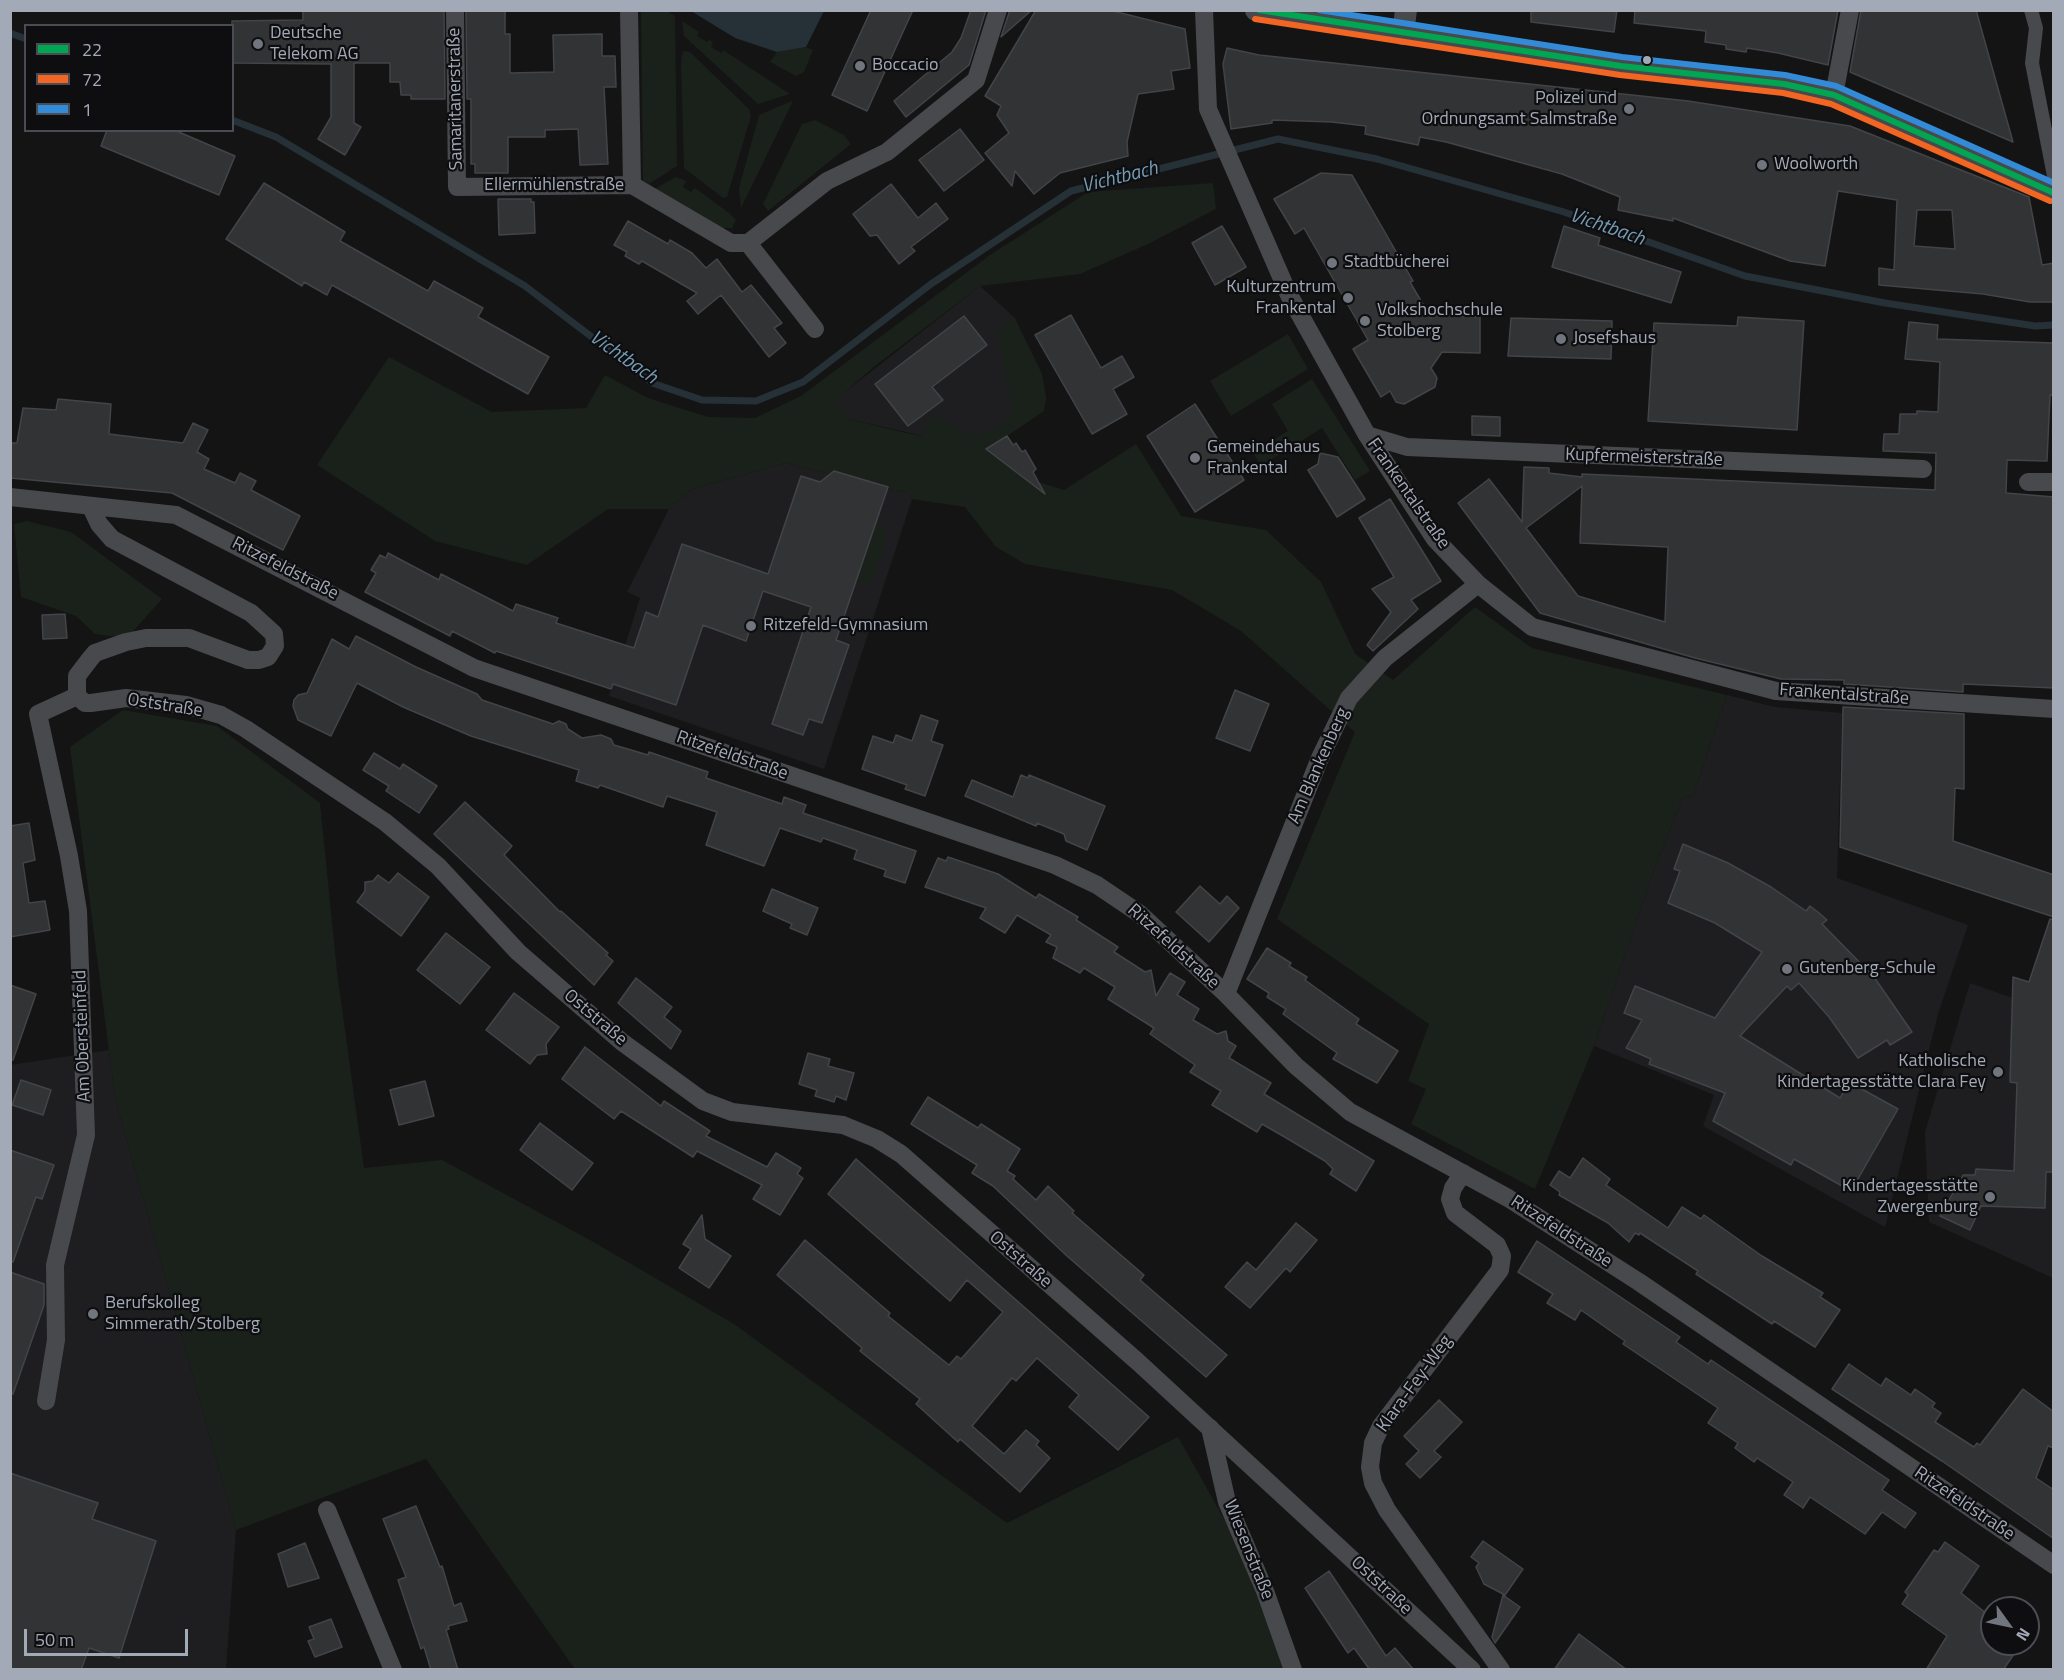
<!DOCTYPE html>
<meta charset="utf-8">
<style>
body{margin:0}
#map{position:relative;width:2064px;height:1680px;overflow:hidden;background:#141414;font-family:"Titillium Web",sans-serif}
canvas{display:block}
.frame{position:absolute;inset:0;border:12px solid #a3aab7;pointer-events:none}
.legend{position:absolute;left:24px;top:24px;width:210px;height:108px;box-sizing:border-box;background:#0e0e10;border:2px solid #4a4c53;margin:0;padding:8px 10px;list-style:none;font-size:18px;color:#a3aab7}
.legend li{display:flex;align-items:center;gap:12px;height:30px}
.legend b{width:30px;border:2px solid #4a4c53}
.north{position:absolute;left:1980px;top:1596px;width:60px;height:60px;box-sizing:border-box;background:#0e0e10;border:2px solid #4a4c53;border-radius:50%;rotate:123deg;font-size:16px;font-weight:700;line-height:24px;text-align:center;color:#a3aab7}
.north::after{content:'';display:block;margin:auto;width:21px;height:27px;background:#71767e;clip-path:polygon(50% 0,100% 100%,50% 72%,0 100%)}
.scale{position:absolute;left:24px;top:1629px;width:164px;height:27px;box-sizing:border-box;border:3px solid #a3aab7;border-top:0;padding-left:8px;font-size:18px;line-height:21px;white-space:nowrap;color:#a3aab7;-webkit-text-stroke:4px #0e0e10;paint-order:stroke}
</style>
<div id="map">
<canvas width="2064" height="1680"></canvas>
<div class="frame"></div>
<ul class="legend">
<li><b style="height:8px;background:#00a651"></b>22</li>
<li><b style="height:8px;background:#f26522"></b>72</li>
<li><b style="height:8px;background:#338bd7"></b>1</li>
</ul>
<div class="north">N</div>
<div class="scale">50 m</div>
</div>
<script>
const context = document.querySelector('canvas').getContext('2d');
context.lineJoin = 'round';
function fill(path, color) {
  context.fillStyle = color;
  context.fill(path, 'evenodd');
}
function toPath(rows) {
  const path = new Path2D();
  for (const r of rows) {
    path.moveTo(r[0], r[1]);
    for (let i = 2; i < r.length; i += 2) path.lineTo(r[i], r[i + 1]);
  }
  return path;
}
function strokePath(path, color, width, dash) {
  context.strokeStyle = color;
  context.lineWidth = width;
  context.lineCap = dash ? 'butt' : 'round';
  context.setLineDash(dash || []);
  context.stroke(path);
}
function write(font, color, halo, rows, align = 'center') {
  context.font = font + ' "Titillium Web",sans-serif';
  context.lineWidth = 4.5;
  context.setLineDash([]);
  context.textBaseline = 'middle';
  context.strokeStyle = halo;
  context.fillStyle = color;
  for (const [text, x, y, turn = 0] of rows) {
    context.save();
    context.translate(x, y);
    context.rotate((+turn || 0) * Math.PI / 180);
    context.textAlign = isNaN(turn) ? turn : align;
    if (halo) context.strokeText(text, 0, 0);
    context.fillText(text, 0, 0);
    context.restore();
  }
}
const built = toPath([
 [980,286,1015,318,1042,374,1046,398,1044,411,1007,436,932,438,849,419,835,400],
 [785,463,908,493,912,499,824,769,609,696,640,598,627,592,669,509,692,489],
 [1727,695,1775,707,1842,713,1837,878,1968,925,1938,1014,1885,1227,1703,1126,1714,1095,1594,1046,1653,872,1683,797,1693,796],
 [1970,983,2053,1012,2053,1278,1929,1222,1925,1132],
 [109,1050,115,1098,236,1530,226,1669,11,1669,10,1065]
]);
const green = toPath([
 [641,11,667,11,675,16,677,166,649,184,643,181],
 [682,21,699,32,697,36,707,42,709,40,713,42,711,47,721,53,723,50,790,94,758,104,684,36],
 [806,47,813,50,804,72,796,76,770,62,777,52],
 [683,51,690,52,749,109,751,116,727,197,723,198,684,168,681,60],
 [792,101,792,103,741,208,739,188,759,115],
 [815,120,844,135,851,144,768,211,763,204,802,124],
 [676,177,686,181,683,187,691,192,695,188,729,213,736,220,732,228,720,228,654,189],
 [1213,183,1216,209,1148,244,1080,274,980,286,875,366,836,400,849,419,902,432,922,436,931,415,975,436,987,432,1005,423,1010,414,1011,399,997,334,1002,325,1013,316,1042,374,1046,398,1044,411,987,449,1023,477,1064,490,1136,444,1181,516,1266,530,1321,582,1355,654,1393,680,1475,607,1532,648,1727,695,1693,796,1683,797,1653,872,1594,1046,1535,1189,1411,1124,1426,1089,1408,1081,1429,1024,1277,919,1355,732,1241,631,1172,590,1025,564,996,547,965,507,912,499,908,493,785,463,692,489,669,509,608,509,527,565,435,541,317,465,389,357,492,412,586,408,605,375,648,398,708,417,755,418,801,396,990,255,1088,192],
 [1288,334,1308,369,1231,416,1210,381],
 [1312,379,1370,471,1355,480,1322,428,1261,466,1253,453,1288,431,1272,404],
 [877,516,887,537,873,579,867,582,856,579],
 [27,521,71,532,162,599,127,638,95,634,76,616,21,597,14,524],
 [123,710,217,726,320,803,337,972,364,1168,442,1160,590,1240,734,1324,1007,1523,1178,1437,1246,1558,1285,1669,575,1669,426,1459,236,1530,115,1098,70,747]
]);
const water = toPath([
 [691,11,824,11,806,47,777,52,735,38]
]);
const stream = toPath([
 [10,33,26,39],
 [232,120,276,137,525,286,652,383,702,400,756,401,803,382,931,284,1071,191,1278,139,1377,159,1564,212,1745,276,1885,303,2035,326,2054,325]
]);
const building = toPath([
 [303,10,444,10,445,99,411,99,411,95,401,95,400,82,390,82,390,63,354,63,354,123,361,127,345,155,318,139,331,117,331,64,232,63,232,21,303,20,303,10],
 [466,10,505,10,505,34,510,34,510,73,554,72,553,35,602,34,602,56,615,56,616,87,604,87,608,164,580,165,578,129,545,130,545,137,508,137,508,173,475,173,475,164,471,164,471,99,467,99,466,10],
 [871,10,913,10,867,111,832,95,871,10],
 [971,10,986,10,969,65,906,117,894,101,952,52,961,38,971,10],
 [1009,10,1032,10,1001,37,1009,13,1009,10],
 [1036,10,1109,10,1185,29,1190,68,1171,71,1174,89,1138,94,1127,142,1128,156,1060,173,1034,194,1015,171,1012,186,985,153,1009,133,997,115,1001,106,985,96,1036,10],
 [1531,10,1617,10,1614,32,1531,22,1531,10],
 [1635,10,1838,10,1828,65,1778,53,1747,48,1746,52,1726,49,1726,45,1705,42,1706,31,1634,23,1635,10],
 [1861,10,1976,10,2013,142,1850,72,1861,10],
 [1227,48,1259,55,1688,101,1850,126,2029,197,2042,265,2054,263,2054,302,2030,302,1983,294,1879,285,1879,268,1894,270,1897,200,1838,191,1825,266,1790,261,1673,218,1673,221,1618,210,1620,197,1562,174,1446,142,1420,137,1418,145,1365,134,1366,126,1332,122,1272,120,1272,123,1231,129,1223,64,1227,48],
 [1917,210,1952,210,1955,249,1914,246,1917,210],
 [960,129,984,160,944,191,919,160,960,129],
 [107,130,174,130,235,156,219,195,101,146,107,130],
 [1321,173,1352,175,1413,281,1410,282,1431,318,1434,315,1480,317,1480,353,1442,352,1431,368,1437,378,1435,387,1404,404,1396,402,1390,391,1381,397,1353,349,1368,340,1304,228,1295,234,1274,199,1321,173],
 [264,183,345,232,340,241,428,291,434,281,483,308,478,317,549,357,528,394,332,285,327,295,304,282,302,286,226,239,264,183],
 [891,184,918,218,936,203,948,219,911,247,915,251,899,264,877,235,870,236,853,214,891,184],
 [498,199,531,199,531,202,534,202,535,233,499,235,498,199],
 [628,221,668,244,670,240,692,253,706,268,717,259,742,292,751,285,782,323,774,328,786,343,769,357,721,295,698,314,687,301,697,293,642,261,639,264,625,256,627,252,614,245,628,221],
 [1222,226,1246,267,1215,285,1192,243,1222,226],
 [1564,226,1600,238,1598,245,1681,272,1671,303,1552,267,1564,226],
 [1071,315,1101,368,1122,356,1134,377,1113,389,1127,414,1092,434,1035,335,1071,315],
 [964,316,987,345,932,387,943,400,908,426,875,384,964,316],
 [1738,317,1804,321,1797,430,1648,421,1654,323,1737,326,1738,317],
 [1511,318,1612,321,1611,359,1508,356,1511,318],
 [1909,322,1938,325,1937,339,2054,343,2054,395,2050,395,2047,461,2007,460,2006,493,2054,497,2054,688,1963,684,1963,692,1844,684,1844,680,1781,679,1695,658,1540,613,1458,503,1489,479,1522,522,1524,467,1549,468,1549,473,1582,477,1582,474,1935,490,1936,453,1883,451,1884,434,1899,434,1900,414,1917,414,1917,411,1938,412,1940,362,1905,359,1909,322],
 [1582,486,1580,543,1668,547,1665,622,1578,596,1526,528,1582,486],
 [58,399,111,404,109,434,183,443,193,423,208,430,197,452,209,459,204,469,235,483,240,473,256,481,251,490,300,516,283,550,172,493,10,478,10,443,17,443,23,408,56,410,58,399],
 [1195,404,1244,480,1195,512,1147,436,1195,404],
 [1472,416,1500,417,1500,436,1472,435,1472,416],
 [1007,436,1013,445,1016,443,1022,452,1025,450,1036,469,1033,472,1045,494,986,449,1007,436],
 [1320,453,1338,457,1365,499,1337,517,1308,470,1318,464,1320,453],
 [834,471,888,487,836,640,849,645,822,723,809,719,803,735,772,724,811,607,763,591,746,641,703,625,676,705,613,684,611,689,496,651,495,653,452,631,450,636,365,592,376,573,371,570,380,555,386,558,388,553,439,580,441,574,513,611,516,604,558,618,556,623,634,648,646,612,658,617,682,544,768,574,801,476,820,482,834,471],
 [1390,499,1441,581,1411,600,1418,609,1373,651,1367,645,1391,612,1372,589,1394,577,1359,518,1390,499],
 [65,614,67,638,43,639,42,615,65,614],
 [356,636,416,667,477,694,482,700,553,724,559,721,566,724,568,729,582,738,601,735,611,739,614,745,648,755,649,752,708,772,706,778,782,804,784,797,806,805,803,813,916,851,905,883,884,876,886,870,854,859,857,850,823,838,821,842,780,828,764,866,747,860,706,845,717,812,667,796,663,807,600,785,598,788,576,781,579,770,471,736,403,707,357,683,331,736,298,720,293,706,294,700,298,695,307,693,332,639,349,649,356,636],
 [1235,690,1269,704,1250,751,1216,738,1235,690],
 [1843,707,1964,714,1964,789,1955,788,1953,841,2054,875,2054,917,1840,847,1843,707],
 [921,715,938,721,931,741,943,745,925,796,905,789,907,785,862,769,873,736,893,743,896,735,912,741,921,715],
 [374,753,400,769,403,764,437,786,419,813,386,791,389,786,363,770,374,753],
 [1021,775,1028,778,1029,775,1105,806,1087,850,1066,841,1064,834,1037,823,1036,826,965,796,972,780,1013,797,1021,775],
 [465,802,512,846,504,855,560,912,561,911,608,953,606,955,613,961,594,985,434,834,465,802],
 [29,823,35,860,23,863,29,903,45,901,50,930,10,937,10,826,29,823],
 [1683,844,1728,863,1771,887,1806,911,1810,906,1819,913,1827,920,1822,924,1874,977,1912,1032,1890,1045,1887,1040,1858,1058,1829,1017,1799,983,1791,990,1787,986,1740,1036,1840,1098,1849,1082,1898,1109,1851,1191,1794,1159,1791,1165,1713,1121,1725,1093,1649,1064,1651,1059,1626,1048,1642,1020,1624,1013,1635,986,1715,1018,1762,952,1715,923,1668,903,1680,871,1674,869,1683,844],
 [948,857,998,874,1036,898,1039,894,1078,917,1076,920,1118,947,1114,952,1145,972,1151,970,1156,996,1170,973,1185,982,1177,995,1199,1009,1193,1020,1217,1034,1226,1031,1228,1041,1236,1046,1229,1058,1271,1083,1264,1094,1374,1161,1356,1191,1330,1174,1333,1169,1325,1161,1283,1136,1262,1124,1257,1132,1212,1105,1221,1091,1190,1072,1195,1065,1150,1034,1154,1028,1108,999,1115,987,1084,968,1080,973,1053,958,1057,947,1046,942,1051,935,1017,915,1005,933,980,918,986,908,925,887,938,858,946,861,948,857],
 [398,873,429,897,401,936,357,902,365,891,365,882,373,881,378,875,389,883,398,873],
 [1200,886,1220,904,1227,896,1239,908,1209,942,1176,912,1200,886],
 [772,889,818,908,807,935,790,928,792,924,763,911,772,889],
 [2050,919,2054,920,2054,1172,2046,1172,2045,1208,1981,1206,1970,1230,1940,1216,1963,1175,1975,1175,1976,1169,2014,1171,2017,1083,2010,1082,2013,977,2029,982,2050,919],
 [446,933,490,967,460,1004,417,970,446,933],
 [1267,948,1291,963,1289,966,1307,977,1305,980,1359,1019,1356,1024,1398,1051,1377,1083,1333,1059,1337,1053,1283,1014,1286,1009,1267,997,1269,993,1247,979,1267,948],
 [636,978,672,1007,664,1017,681,1031,671,1049,618,1003,636,978],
 [10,985,36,994,13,1060,10,1060,10,985],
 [514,993,559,1027,546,1044,547,1054,537,1055,530,1064,486,1030,514,993],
 [585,1047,661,1106,664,1101,710,1131,706,1136,767,1167,776,1153,801,1168,797,1174,803,1178,780,1215,753,1199,762,1185,697,1151,693,1157,621,1111,614,1119,562,1079,585,1047],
 [808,1053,830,1059,828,1066,854,1073,846,1100,836,1096,834,1102,815,1096,817,1090,799,1084,808,1053],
 [21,1080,51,1090,43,1115,12,1105,21,1080],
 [425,1081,434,1116,399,1125,390,1090,425,1081],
 [928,1097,978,1128,981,1124,1020,1149,1007,1171,1015,1176,1013,1179,1036,1200,1048,1186,1074,1211,1072,1213,1144,1275,1140,1280,1227,1355,1206,1377,1067,1256,993,1186,972,1173,977,1165,911,1124,928,1097],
 [540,1123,593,1163,572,1190,520,1150,540,1123],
 [10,1150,54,1165,42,1199,36,1197,13,1262,10,1262,10,1150],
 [1583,1158,1610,1179,1606,1185,1668,1228,1682,1207,1701,1219,1704,1215,1762,1256,1823,1293,1820,1297,1840,1310,1815,1347,1774,1321,1772,1324,1696,1274,1698,1271,1640,1233,1639,1235,1635,1233,1629,1242,1608,1223,1559,1195,1560,1192,1550,1185,1559,1171,1570,1178,1583,1158],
 [856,1159,1149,1417,1118,1450,1069,1407,1079,1395,1037,1358,1016,1381,1012,1378,972,1426,1004,1454,1026,1430,1039,1441,1036,1445,1050,1458,1020,1492,960,1439,958,1442,916,1404,920,1399,860,1351,862,1348,777,1275,805,1240,890,1313,888,1316,949,1365,957,1356,961,1359,1003,1312,967,1280,950,1301,828,1194,856,1159],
 [702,1215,705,1239,731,1256,709,1288,679,1268,691,1249,683,1244,702,1215],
 [1296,1223,1317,1240,1290,1272,1286,1268,1250,1308,1225,1287,1247,1262,1256,1270,1296,1223],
 [1537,1241,1680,1337,1676,1342,1708,1364,1711,1360,1889,1480,1882,1490,1916,1513,1905,1528,1882,1512,1865,1534,1810,1497,1803,1508,1784,1495,1793,1482,1757,1458,1754,1462,1735,1448,1738,1443,1708,1423,1718,1408,1623,1344,1625,1341,1581,1310,1575,1320,1547,1303,1553,1294,1518,1272,1537,1241],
 [10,1272,44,1284,44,1305,13,1394,10,1394,10,1272],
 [1849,1364,1881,1386,1886,1378,1911,1395,1915,1389,1935,1403,1932,1407,1941,1413,1935,1422,1974,1447,1977,1443,1980,1445,2023,1389,2054,1412,2054,1448,2048,1446,2036,1478,2054,1490,2054,1539,1942,1461,1832,1389,1849,1364],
 [1439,1400,1462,1422,1434,1451,1441,1457,1420,1478,1406,1464,1419,1451,1404,1436,1439,1400],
 [10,1473,98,1503,92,1519,156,1541,119,1658,89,1648,81,1670,10,1670,10,1473],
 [416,1506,440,1567,442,1566,454,1606,461,1603,467,1621,448,1626,449,1629,446,1630,458,1670,431,1670,424,1647,421,1649,398,1580,406,1577,383,1519,416,1506],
 [1483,1541,1523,1569,1505,1595,1484,1584,1476,1567,1479,1563,1471,1557,1483,1541],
 [1945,1542,1979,1566,1961,1593,1992,1618,1992,1644,2021,1644,2003,1670,1926,1670,1947,1636,1902,1604,1908,1595,1905,1592,1934,1550,1938,1552,1945,1542],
 [305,1543,319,1578,288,1587,278,1554,305,1543],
 [1329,1571,1386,1656,1395,1648,1414,1670,1370,1670,1354,1648,1348,1653,1305,1588,1329,1571],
 [1503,1595,1520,1607,1495,1643,1492,1637,1503,1595],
 [331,1619,342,1647,315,1657,308,1641,314,1639,309,1627,331,1619],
 [1579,1634,1627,1670,1554,1670,1579,1634]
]);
const pedestrian = toPath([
 [2031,10,2036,28,2032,63,2054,176]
]);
const minor = toPath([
 [455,10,457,187,632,185,731,243,748,243,827,181,887,152,976,80,998,10],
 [629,10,632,185],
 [1204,10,1208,109,1289,295,1367,435,1435,539,1478,584,1532,627,1776,691,2054,709],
 [1834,95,1850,10],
 [748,243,815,329],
 [1367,435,1407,447,1923,469],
 [2028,482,2054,482],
 [10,497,176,515,474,668,1055,865,1097,885,1140,914,1226,994,1296,1066,1350,1112,1508,1198,1639,1282,2054,1565],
 [91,507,99,524,112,539,251,613,274,634,275,646,268,657,259,660,248,660,189,638,146,638,126,642,95,653,90,659,77,676,77,696,85,703,91,703,126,698,186,705,221,715,246,729,385,822,438,866,518,952,622,1042,703,1101,732,1112,843,1125,877,1139,901,1154,1138,1362,1472,1670],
 [1226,994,1320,758,1349,698,1385,658,1478,584],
 [1463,1173,1453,1188,1450,1199,1455,1213,1497,1245,1502,1256,1500,1270,1381,1426,1373,1443,1370,1467,1373,1483,1387,1510,1501,1670],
 [46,1401,56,1340,55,1265,86,1135,78,911,69,856,38,714,77,696],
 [1210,1428,1227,1502,1265,1591,1293,1670],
 [327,1510,393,1670]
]);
const tertiary = toPath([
 [1256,10,1621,66,1784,84,1834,95,2054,193],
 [1403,34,1406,10]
]);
const bus1 = toPath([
 [1259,10,1621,66,1784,84,1834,95,2054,193]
]);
const bus2 = toPath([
 [1255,19,1620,75,1783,93,1831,104,2050,201]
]);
const bus3 = toPath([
 [1319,10,1622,57,1785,75,1836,86,2054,183]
]);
const markers = [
 [258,44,6,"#71767e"],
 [1647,60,5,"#a3aab7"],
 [860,66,6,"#71767e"],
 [1629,109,6,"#71767e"],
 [1762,165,6,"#71767e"],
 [1332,263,6,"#71767e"],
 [1348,298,6,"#71767e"],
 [1365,321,6,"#71767e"],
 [1561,339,6,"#71767e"],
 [1195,458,6,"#71767e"],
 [751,626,6,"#71767e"],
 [1787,969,6,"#71767e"],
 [1998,1072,6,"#71767e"],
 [1990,1197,6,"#71767e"],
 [93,1314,6,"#71767e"]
];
const poiNames = [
 ["Deutsche",270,34],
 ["Telekom AG",270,55],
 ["Boccacio",872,66],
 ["Polizei und",1617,99,"right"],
 ["Ordnungsamt Salmstraße",1617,120,"right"],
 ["Woolworth",1774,165],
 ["Stadtbücherei",1344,263],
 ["Kulturzentrum",1336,288,"right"],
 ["Frankental",1336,309,"right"],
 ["Volkshochschule",1377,311],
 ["Stolberg",1377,332],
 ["Josefshaus",1573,339],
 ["Gemeindehaus",1207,448],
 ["Frankental",1207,469],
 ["Ritzefeld-Gymnasium",763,626],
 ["Gutenberg-Schule",1799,969],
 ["Katholische",1986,1062,"right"],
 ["Kindertagesstätte Clara Fey",1986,1083,"right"],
 ["Kindertagesstätte",1978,1187,"right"],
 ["Zwergenburg",1978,1208,"right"],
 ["Berufskolleg",105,1304],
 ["Simmerath/Stolberg",105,1325]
];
const streetNames = [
 ["Samaritanerstraße",456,99,-91],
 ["Ellermühlenstraße",554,186],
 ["Kupfermeisterstraße",1644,458,2],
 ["Frankentalstraße",1408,494,55],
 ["Ritzefeldstraße",285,569,27],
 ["Frankentalstraße",1844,695,4],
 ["Oststraße",165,706,9],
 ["Ritzefeldstraße",732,756,19],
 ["Am Blankenberg",1319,766,-66],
 ["Ritzefeldstraße",1173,947,42],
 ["Oststraße",595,1018,40],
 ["Am Obersteinfeld",83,1036,-92],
 ["Ritzefeldstraße",1561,1232,33],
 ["Oststraße",1020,1260,41],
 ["Klara-Fey-Weg",1415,1384,-54],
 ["Ritzefeldstraße",1964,1504,34],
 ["Wiesenstraße",1248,1550,68],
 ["Oststraße",1381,1586,43]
];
const waterNames = [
 ["Vichtbach",1120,178,-14],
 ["Vichtbach",1607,228,19],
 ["Vichtbach",623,358,35]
];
fill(built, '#1e1e20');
fill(green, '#19211a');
fill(water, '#263037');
strokePath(stream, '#263037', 7);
fill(building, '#323335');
strokePath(building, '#424448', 1.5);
strokePath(pedestrian, '#47494d', 14);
strokePath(minor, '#47494d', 18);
strokePath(tertiary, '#47494d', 22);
strokePath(bus1, '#00a651', 6);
strokePath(bus2, '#f26522', 6);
strokePath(bus3, '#338bd7', 6);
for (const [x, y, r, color] of markers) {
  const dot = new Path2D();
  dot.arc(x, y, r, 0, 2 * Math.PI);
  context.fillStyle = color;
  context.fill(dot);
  strokePath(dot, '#0e0e10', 2);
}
write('18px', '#a3aab7', '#0e0e10', poiNames, 'left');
write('18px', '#a3aab7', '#0e0e10', streetNames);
write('italic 20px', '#759cb6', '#0e0e10', waterNames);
</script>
